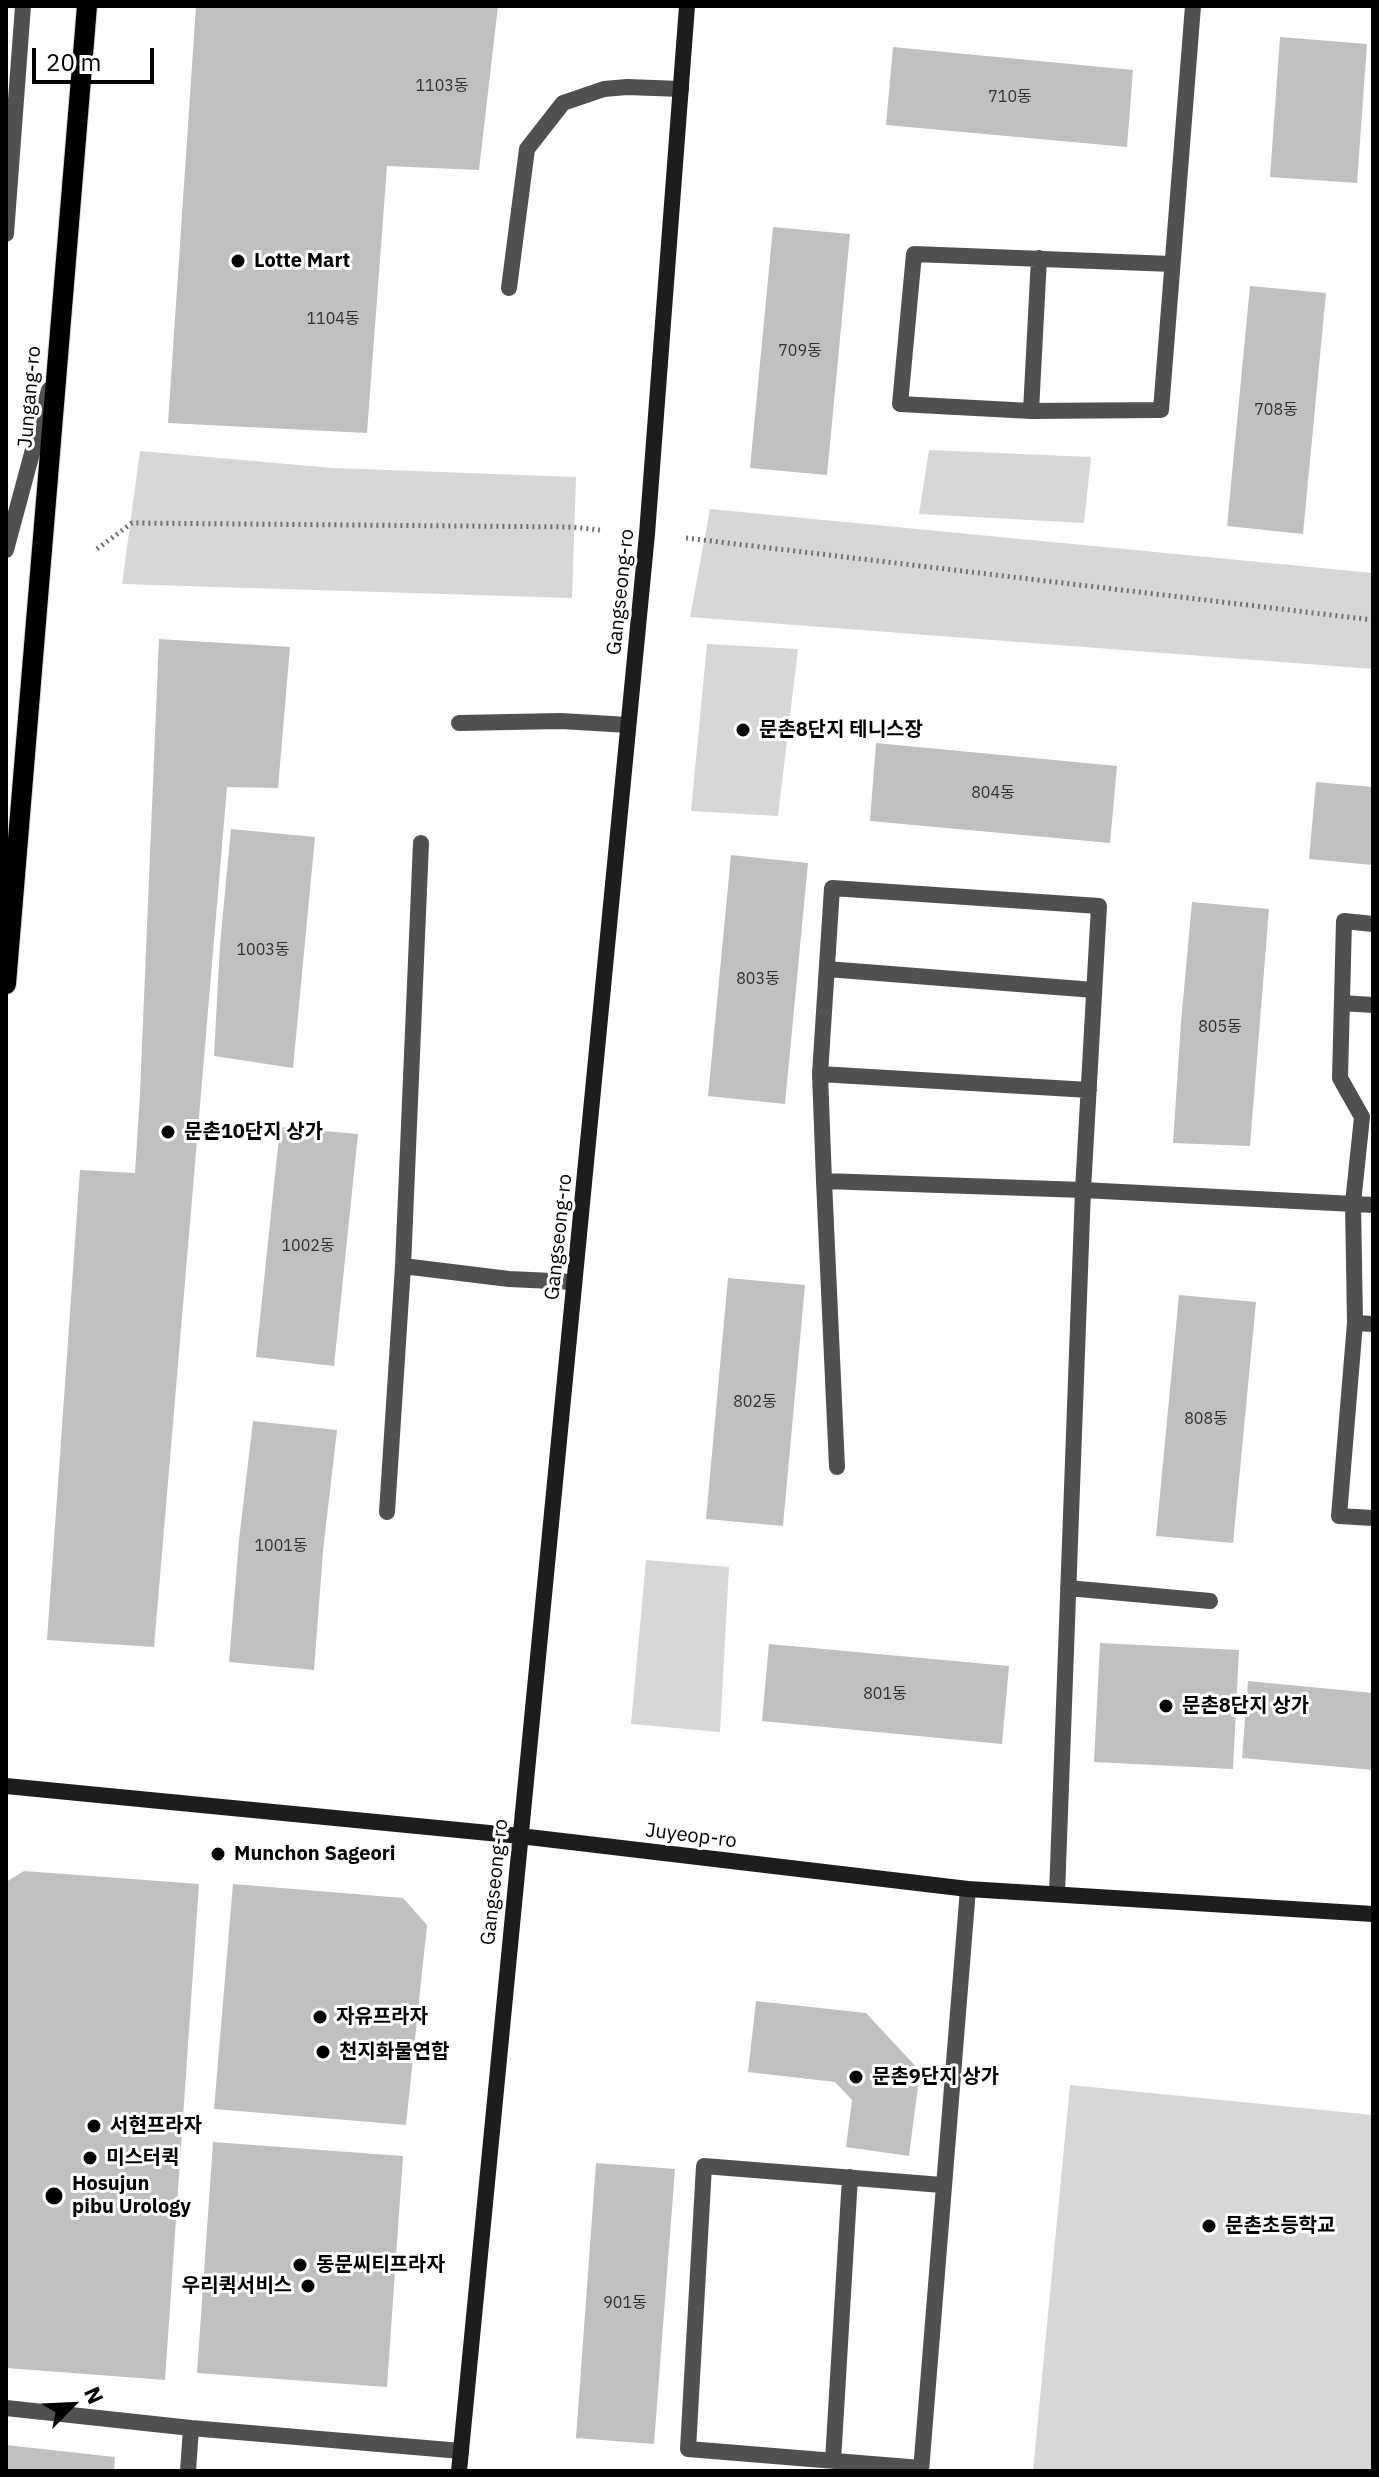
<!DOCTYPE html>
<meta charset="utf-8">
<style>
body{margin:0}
#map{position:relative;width:1379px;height:2477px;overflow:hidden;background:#fff;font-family:"IBM Plex Sans",sans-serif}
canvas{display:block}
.frame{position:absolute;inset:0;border:8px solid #000;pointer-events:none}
.north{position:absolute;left:32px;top:2365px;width:80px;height:80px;-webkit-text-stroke:6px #fff;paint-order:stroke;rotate:66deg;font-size:22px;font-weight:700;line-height:32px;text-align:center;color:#000}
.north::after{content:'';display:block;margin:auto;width:28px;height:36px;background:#000;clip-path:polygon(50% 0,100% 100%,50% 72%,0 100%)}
.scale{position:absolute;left:32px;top:48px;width:122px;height:36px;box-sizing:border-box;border:4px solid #000;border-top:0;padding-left:10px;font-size:24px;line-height:28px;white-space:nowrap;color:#000;-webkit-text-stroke:6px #fff;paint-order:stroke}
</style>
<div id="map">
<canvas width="1379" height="2477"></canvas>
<div class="frame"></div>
<div class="north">N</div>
<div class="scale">20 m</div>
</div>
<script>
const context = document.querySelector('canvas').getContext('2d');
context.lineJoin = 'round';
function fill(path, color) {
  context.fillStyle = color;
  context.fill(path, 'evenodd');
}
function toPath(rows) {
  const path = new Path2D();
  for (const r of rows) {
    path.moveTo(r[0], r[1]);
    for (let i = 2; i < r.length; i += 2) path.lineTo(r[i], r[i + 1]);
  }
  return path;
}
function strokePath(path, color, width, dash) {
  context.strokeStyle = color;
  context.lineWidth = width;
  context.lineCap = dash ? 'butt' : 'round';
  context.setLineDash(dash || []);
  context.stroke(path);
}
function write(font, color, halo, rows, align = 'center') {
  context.font = font + ' "IBM Plex Sans","Noto Sans KR",sans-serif';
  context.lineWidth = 6;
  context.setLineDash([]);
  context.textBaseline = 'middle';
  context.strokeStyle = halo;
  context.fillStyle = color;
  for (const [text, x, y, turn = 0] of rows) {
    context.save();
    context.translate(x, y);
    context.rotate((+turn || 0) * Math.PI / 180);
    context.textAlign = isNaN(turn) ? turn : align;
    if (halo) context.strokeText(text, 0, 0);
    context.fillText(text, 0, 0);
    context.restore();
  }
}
const green = toPath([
 [929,450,1091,457,1084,523,919,514],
 [140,451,333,468,576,477,572,598,122,584],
 [710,509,1373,573,1373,669,690,617],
 [707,644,798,649,778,816,691,811],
 [646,1560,729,1567,720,1732,631,1724],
 [1070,2085,1373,2115,1373,2471,1033,2471]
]);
const building = toPath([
 [196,6,498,6,479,170,387,166,367,433,168,423],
 [1280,37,1367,44,1357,183,1270,177],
 [893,47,1133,70,1127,147,886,125],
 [773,227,850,234,827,475,750,468],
 [1250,286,1326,293,1303,534,1227,526],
 [159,639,290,647,278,788,227,787,154,1647,47,1640,80,1170,135,1173,140,1094],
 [876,743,1117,766,1110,843,870,821],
 [1316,782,1373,787,1373,865,1309,859],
 [231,829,315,837,293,1068,214,1056,220,945],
 [731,855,808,863,785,1104,708,1096],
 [1192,902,1269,909,1250,1146,1173,1143,1181,1022],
 [280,1127,358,1134,334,1366,256,1357],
 [728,1278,805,1285,783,1526,706,1519],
 [1179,1295,1256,1302,1233,1543,1156,1536],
 [253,1421,337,1430,323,1551,314,1670,229,1662,239,1540],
 [1100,1643,1239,1650,1233,1769,1094,1762],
 [769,1644,1009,1666,1002,1744,762,1721],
 [1248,1681,1373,1693,1373,1770,1242,1758],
 [24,1871,199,1884,165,2380,6,2368,6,1882],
 [233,1884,403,1898,427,1925,406,2125,214,2109],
 [756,2001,866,2013,920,2071,909,2156,846,2147,852,2100,835,2082,748,2072],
 [213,2142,403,2156,387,2387,197,2373],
 [596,2163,675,2169,654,2444,576,2438],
 [6,2445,115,2457,114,2471,6,2471]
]);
const path = toPath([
 [686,538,1373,620],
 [97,549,132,523,573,527,600,530]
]);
const lane = toPath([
 [6,234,23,6],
 [1172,264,914,254,900,404,1031,411,1161,410,1193,6],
 [509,288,527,149,563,103,604,89,627,87,681,89],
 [1031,411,1039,258],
 [6,550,49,390],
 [459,723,561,721,628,725],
 [1373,924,1344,921,1340,1078,1362,1117,1353,1203,1355,1323,1339,1516,1373,1518],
 [827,969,1094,990],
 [1342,1003,1373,1005],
 [820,1074,1089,1090],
 [824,1181,1083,1190,1099,906,832,888,820,1074,824,1181,837,1467],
 [403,1266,509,1279,574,1282],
 [1355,1323,1373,1324],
 [387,1512,403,1266,421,843],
 [1068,1588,1210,1601],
 [1057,1894,1083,1190,1373,1205],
 [833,2461,850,2177],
 [921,2468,688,2449,704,2166,942,2185],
 [921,2471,968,1889]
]);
const street = toPath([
 [6,2408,191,2428,461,2451],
 [188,2471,191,2428]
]);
const secondary = toPath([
 [6,1786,520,1836,968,1889,1373,1914],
 [459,2471,647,534,687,6]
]);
const primary = toPath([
 [6,984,87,6]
]);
const markers = [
 [238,261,8,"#000"],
 [743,730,8,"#000"],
 [168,1132,8,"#000"],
 [1166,1706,8,"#000"],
 [218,1854,8,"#000"],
 [320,2017,8,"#000"],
 [323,2052,8,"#000"],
 [856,2077,8,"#000"],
 [94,2126,8,"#000"],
 [90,2158,8,"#000"],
 [54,2196,10,"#000"],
 [1209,2226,8,"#000"],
 [300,2265,8,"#000"],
 [308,2286,8,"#000"]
];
const numberNames = [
 ["1103동",442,86],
 ["710동",1010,97],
 ["1104동",333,319],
 ["709동",800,351],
 ["708동",1276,410],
 ["804동",993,793],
 ["1003동",263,950],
 ["803동",758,979],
 ["805동",1220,1027],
 ["1002동",308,1246],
 ["802동",755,1402],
 ["808동",1206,1419],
 ["1001동",281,1546],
 ["801동",885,1694],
 ["901동",625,2303]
];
const poiNames = [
 ["Lotte Mart",254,261],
 ["문촌8단지 테니스장",759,730],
 ["문촌10단지 상가",184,1132],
 ["문촌8단지 상가",1182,1706],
 ["Munchon Sageori",234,1854],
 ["자유프라자",336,2017],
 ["천지화물연합",339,2052],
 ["문촌9단지 상가",872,2077],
 ["서현프라자",110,2126],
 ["미스터퀵",106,2158],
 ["Hosujun",72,2184],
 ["pibu Urology",72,2207],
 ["문촌초등학교",1225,2226],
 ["동문씨티프라자",316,2265],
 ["우리퀵서비스",292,2286,"right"]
];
const streetNames = [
 ["Jungang-ro",30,397,-85],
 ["Gangseong-ro",621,592,-84],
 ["Gangseong-ro",559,1237,-84],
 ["Juyeop-ro",691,1836,7],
 ["Gangseong-ro",495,1882,-84]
];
fill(green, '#d7d7d7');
fill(building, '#c0c0c0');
strokePath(primary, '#dbdbdb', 22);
strokePath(path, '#727272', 5, [2, 4]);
strokePath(lane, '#505050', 16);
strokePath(street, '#505050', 16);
strokePath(secondary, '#1d1d1d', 16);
strokePath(primary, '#000', 20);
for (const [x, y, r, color] of markers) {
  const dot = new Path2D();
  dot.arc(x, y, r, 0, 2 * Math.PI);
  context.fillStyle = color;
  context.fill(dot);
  strokePath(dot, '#fff', 3);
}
write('16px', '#303030', null, numberNames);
write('bold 20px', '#000', '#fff', poiNames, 'left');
write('20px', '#000', '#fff', streetNames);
</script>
